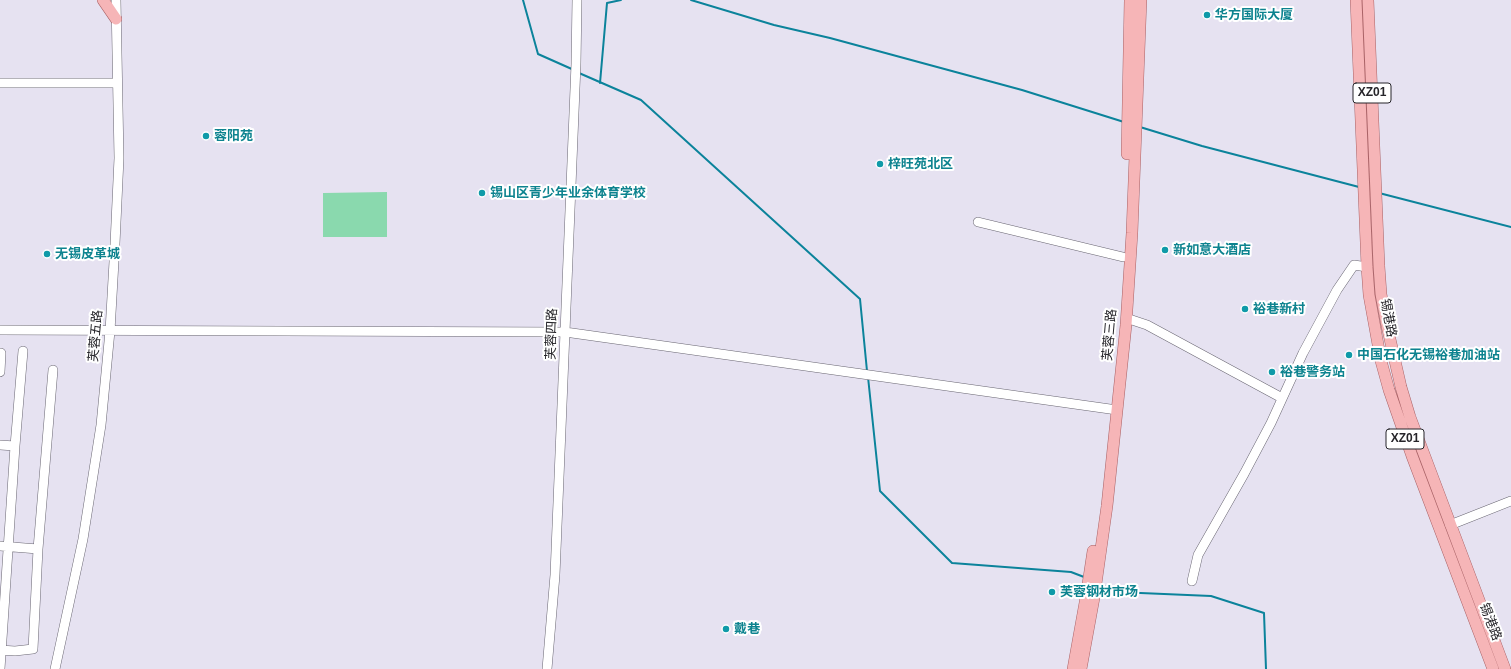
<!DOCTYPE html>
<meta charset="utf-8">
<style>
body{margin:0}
canvas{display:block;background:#e6e2f1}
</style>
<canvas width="1511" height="669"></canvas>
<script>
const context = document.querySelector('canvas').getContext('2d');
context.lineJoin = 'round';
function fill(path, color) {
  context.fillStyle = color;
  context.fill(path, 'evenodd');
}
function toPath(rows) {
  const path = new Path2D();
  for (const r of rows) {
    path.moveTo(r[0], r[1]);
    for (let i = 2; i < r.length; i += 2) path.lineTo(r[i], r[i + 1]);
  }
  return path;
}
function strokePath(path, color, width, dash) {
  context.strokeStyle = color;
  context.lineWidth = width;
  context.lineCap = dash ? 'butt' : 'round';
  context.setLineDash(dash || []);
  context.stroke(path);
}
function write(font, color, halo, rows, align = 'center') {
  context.font = font + ' Helvetica,"Noto Sans SC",sans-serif';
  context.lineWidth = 4;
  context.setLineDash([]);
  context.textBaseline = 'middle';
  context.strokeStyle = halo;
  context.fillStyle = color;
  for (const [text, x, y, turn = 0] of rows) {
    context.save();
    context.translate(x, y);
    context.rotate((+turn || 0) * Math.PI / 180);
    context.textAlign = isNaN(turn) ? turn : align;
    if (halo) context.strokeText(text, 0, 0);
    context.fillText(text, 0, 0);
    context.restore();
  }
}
const green = toPath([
 [387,192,387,237,323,237,323,193]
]);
const stream = toPath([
 [523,0,538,54,574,70],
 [691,0,774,25,830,38,1022,90,1124,122],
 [579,73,641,100,860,299,867,371],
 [600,83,607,3,621,0],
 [1140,127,1202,146,1359,187],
 [1379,193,1511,227],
 [868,377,880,491,952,563,1071,572,1084,577],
 [1099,584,1117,592,1211,596,1264,613,1266,669]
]);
const minor = toPath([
 [0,83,117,83],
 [978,222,1123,257],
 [1126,318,1147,325,1282,398],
 [0,330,565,332,1117,410],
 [0,372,1,353],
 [0,445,15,446],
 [1450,525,1511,501],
 [0,546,38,549],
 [1192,581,1198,555,1244,474,1271,423,1303,353,1337,290,1354,265,1367,267],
 [0,650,15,651,33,649,38,549,53,370],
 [0,669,15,446,23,351],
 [55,669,83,539,101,425,110,331,115,244,119,158,116,0],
 [547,669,555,575,576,64,577,0]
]);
const major = toPath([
 [103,0,116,19],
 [1356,0,1367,267,1369,295,1381,361,1389,390,1412,456,1493,669],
 [1368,0,1379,266,1381,294,1387,326,1401,387,1410,417,1505,669],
 [1127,154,1130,0],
 [1073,669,1086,597,1093,551],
 [1081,669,1094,598,1107,506,1126,325,1132,233,1141,0]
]);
const markers = [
 [1207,15,4,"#0f9aa8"],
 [206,136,4,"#0f9aa8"],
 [880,164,4,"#0f9aa8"],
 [482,193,4,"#0f9aa8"],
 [1165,250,4,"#0f9aa8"],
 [47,254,4,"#0f9aa8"],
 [1245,309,4,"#0f9aa8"],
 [1349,355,4,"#0f9aa8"],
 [1272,372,4,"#0f9aa8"],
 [1052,592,4,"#0f9aa8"],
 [726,629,4,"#0f9aa8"]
];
const shields = [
 [1372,93,38],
 [1405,439,38]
];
const shieldNames = [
 ["XZ01",1372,93],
 ["XZ01",1405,439]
];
const cultureNames = [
 ["华方国际大厦",1215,15],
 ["蓉阳苑",214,136],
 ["梓旺苑北区",888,164],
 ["锡山区青少年业余体育学校",490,193],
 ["新如意大酒店",1173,250],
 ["无锡皮革城",55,254],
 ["裕巷新村",1253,309],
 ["中国石化无锡裕巷加油站",1357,355],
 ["裕巷警务站",1280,372],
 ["芙蓉钢材市场",1060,592],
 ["戴巷",734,629]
];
const streetNames = [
 ["锡港路",1388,318,80],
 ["芙蓉四路",552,334,-88],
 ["芙蓉三路",1110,335,-85],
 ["芙蓉五路",96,336,-85],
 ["锡港路",1490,622,69]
];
fill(green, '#8ad9ae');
strokePath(stream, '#0b839b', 2);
strokePath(minor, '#696672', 10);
strokePath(major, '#a96266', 12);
strokePath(minor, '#fff', 9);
strokePath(major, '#f6b5b7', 11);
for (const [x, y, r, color] of markers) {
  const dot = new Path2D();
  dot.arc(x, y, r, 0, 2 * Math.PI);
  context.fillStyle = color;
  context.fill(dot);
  strokePath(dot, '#fff', 1.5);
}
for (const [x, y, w] of shields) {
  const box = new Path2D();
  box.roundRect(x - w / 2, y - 10, w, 20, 3);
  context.fillStyle = '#fff';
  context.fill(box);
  strokePath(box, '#26252a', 1);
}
write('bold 12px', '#26252a', null, shieldNames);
write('bold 13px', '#0d838f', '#fff', cultureNames, 'left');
write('13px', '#26252a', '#fff', streetNames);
</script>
